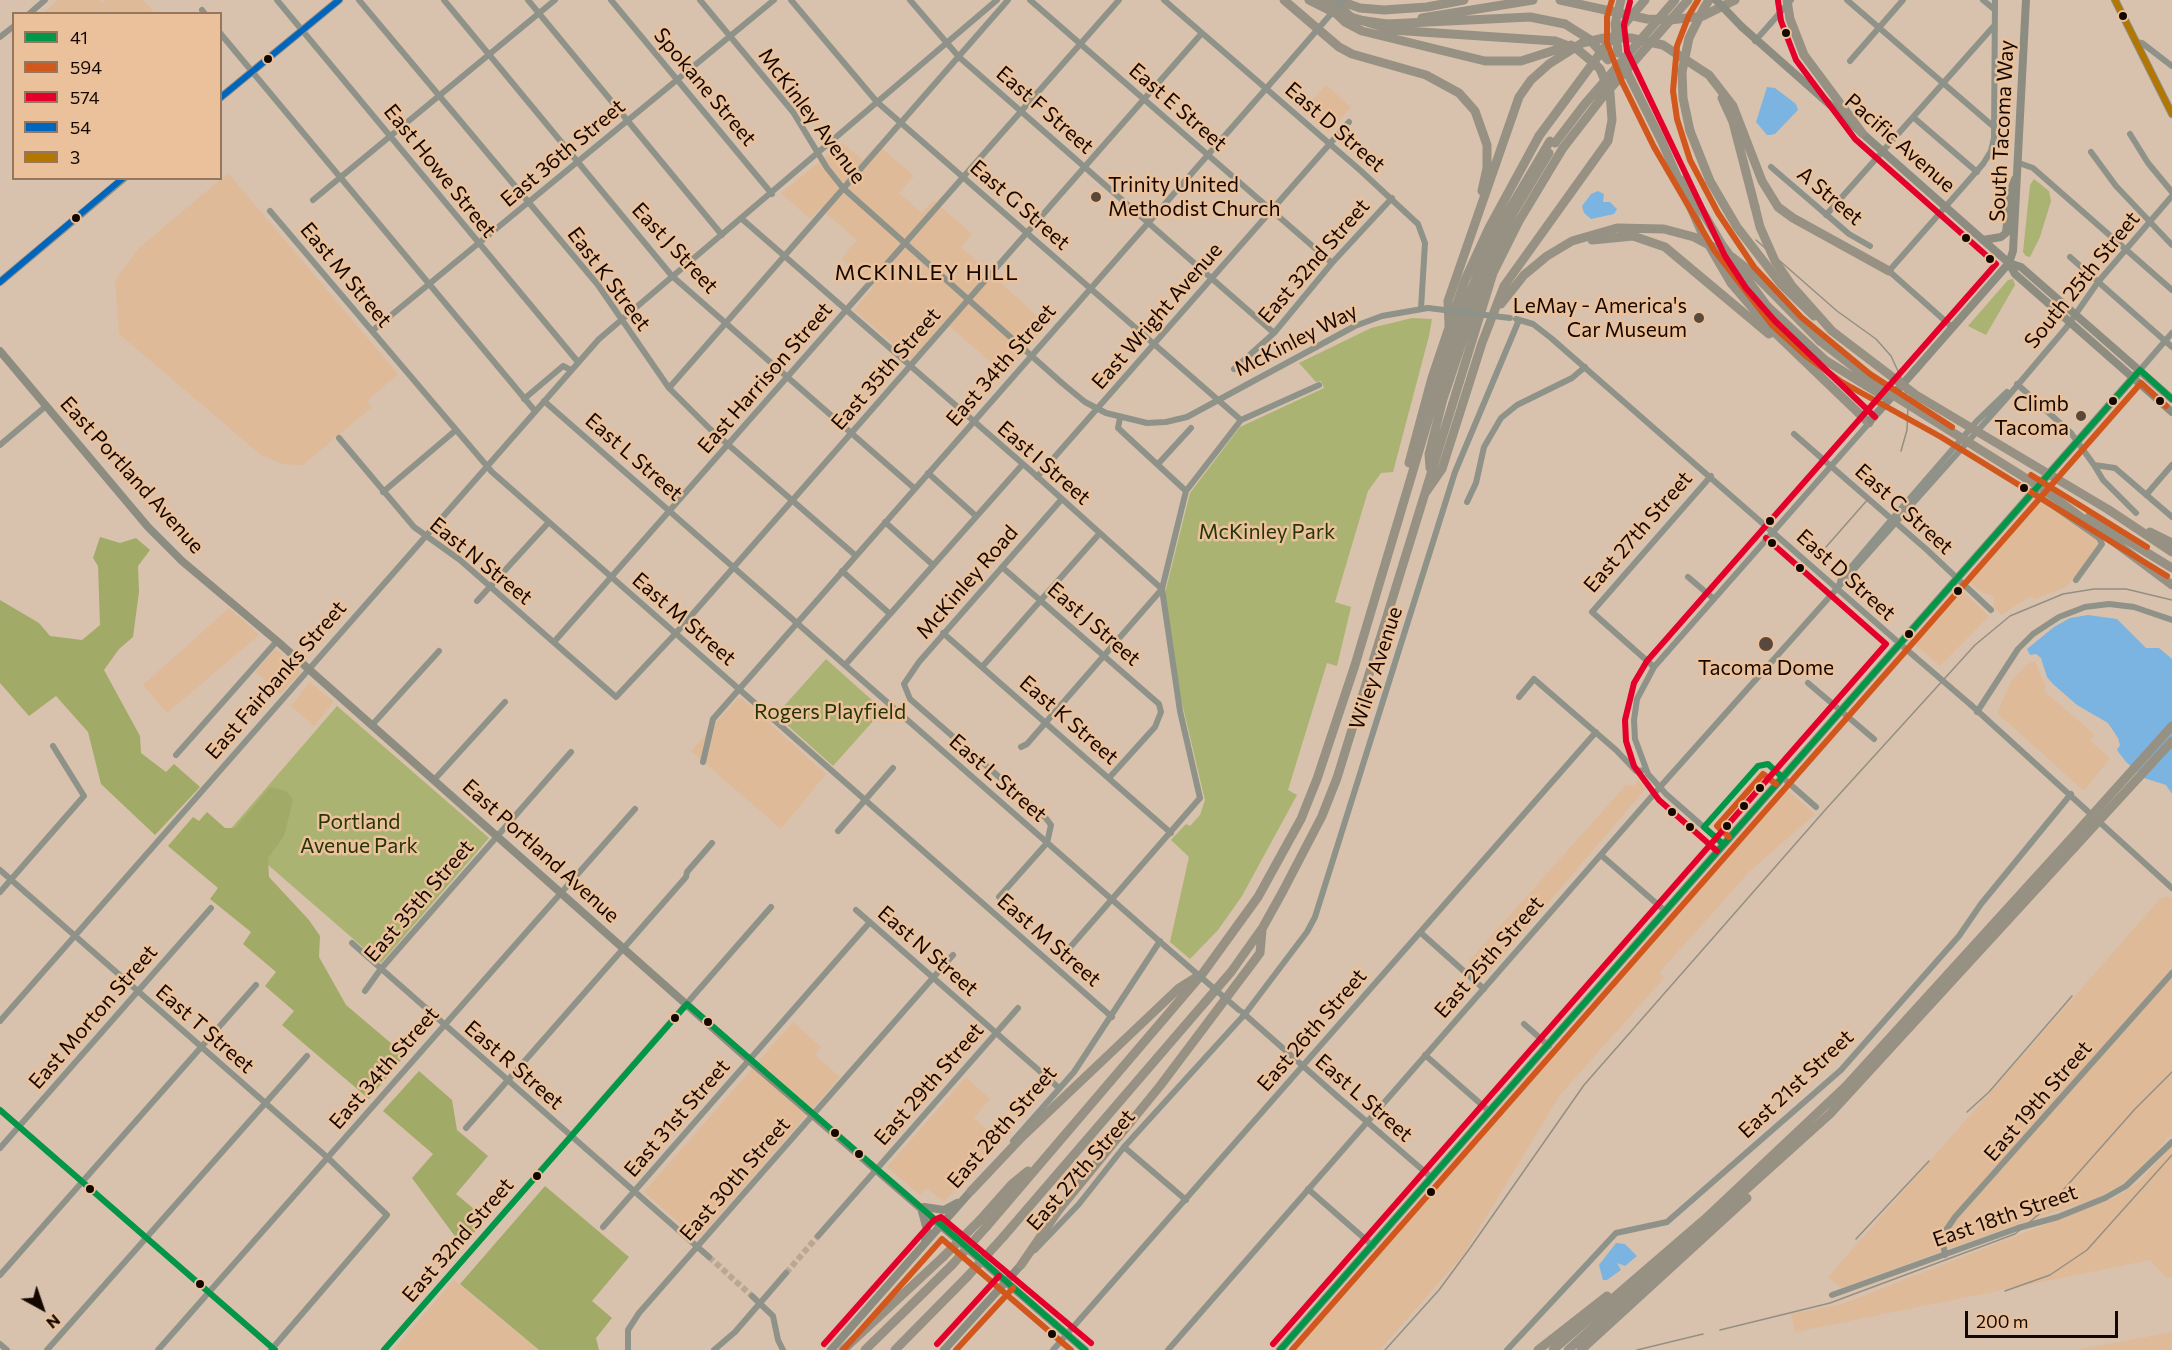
<!DOCTYPE html>
<style>
body{margin:0}
#map{position:relative;width:2172px;height:1350px;overflow:hidden;background:#d8c2ad;font-family:Commissioner,sans-serif}
canvas{display:block}
.legend{position:absolute;left:12px;top:12px;width:210px;height:168px;box-sizing:border-box;background:#eac19b;border:2px solid #95775d;margin:0;padding:8px 10px;list-style:none;font-size:18px;color:#150800}
.legend li{display:flex;align-items:center;gap:12px;height:30px}
.legend b{width:30px;border:2px solid #95775d}
.north{position:absolute;left:12px;top:1278px;width:60px;height:60px;-webkit-text-stroke:4px #eac19b;paint-order:stroke;rotate:140deg;font-size:16px;font-weight:700;line-height:24px;text-align:center;color:#150800}
.north::after{content:'';display:block;margin:auto;width:21px;height:27px;background:#150800;clip-path:polygon(50% 0,100% 100%,50% 72%,0 100%)}
.scale{position:absolute;left:1965px;top:1311px;width:153px;height:27px;box-sizing:border-box;border:3px solid #150800;border-top:0;padding-left:8px;font-size:18px;line-height:21px;white-space:nowrap;color:#150800;-webkit-text-stroke:4px #eac19b;paint-order:stroke}
</style>
<div id="map">
<canvas width="2172" height="1350"></canvas>
<ul class="legend">
<li><b style="height:8px;background:#029649"></b>41</li>
<li><b style="height:8px;background:#d1571d"></b>594</li>
<li><b style="height:8px;background:#e4002b"></b>574</li>
<li><b style="height:8px;background:#0065bd"></b>54</li>
<li><b style="height:8px;background:#b37700"></b>3</li>
</ul>
<div class="north">N</div>
<div class="scale">200 m</div>
</div>
<script>
const context = document.querySelector('canvas').getContext('2d');
context.lineJoin = 'round';
function fill(path, color) {
  context.fillStyle = color;
  context.fill(path, 'evenodd');
}
function toPath(rows) {
  const path = new Path2D();
  for (const r of rows) {
    path.moveTo(r[0], r[1]);
    for (let i = 2; i < r.length; i += 2) path.lineTo(r[i], r[i + 1]);
  }
  return path;
}
function strokePath(path, color, width, dash) {
  context.strokeStyle = color;
  context.lineWidth = width;
  context.lineCap = dash ? 'butt' : 'round';
  context.setLineDash(dash || []);
  context.stroke(path);
}
function write(font, color, halo, rows, align = 'center') {
  context.font = font + ' Commissioner,sans-serif';
  context.lineWidth = 5;
  context.setLineDash([]);
  context.textBaseline = 'middle';
  context.strokeStyle = halo;
  context.fillStyle = color;
  for (const [text, x, y, turn = 0] of rows) {
    context.save();
    context.translate(x, y);
    context.rotate((+turn || 0) * Math.PI / 180);
    context.textAlign = isNaN(turn) ? turn : align;
    if (halo) context.strokeText(text, 0, 0);
    context.fillText(text, 0, 0);
    context.restore();
  }
}
const built = toPath([
 [58,0,100,0,102,3,106,0,143,0,155,13,43,13],
 [1326,85,1351,107,1329,133,1303,110],
 [842,143,863,160,877,144,914,176,899,193,922,213,933,200,972,234,961,247,1047,325,1005,374,944,322,912,360,854,310,873,288,841,259,857,240,820,208,810,219,781,193],
 [228,173,398,374,367,401,372,407,303,465,282,464,261,455,119,334,115,281,138,249],
 [2039,498,2098,542,2098,548,2066,587,2035,599,2031,596,2001,615,1993,606,1995,597,1983,593,1968,581],
 [1961,590,1989,616,1940,666,1914,644],
 [229,608,259,635,167,713,143,685],
 [275,649,301,672,281,694,255,672],
 [2035,661,2046,688,2043,690,2095,735,2090,741,2110,758,2084,791,1997,713,2012,680,2028,664],
 [310,682,334,702,314,726,291,706],
 [738,698,741,698,826,774,781,829,691,751],
 [1638,780,1646,788,1485,977,1468,962,1626,785,1633,786],
 [1786,789,1815,814,1749,872,1659,973,1664,978,1560,1095,1463,1255,1442,1279,1380,1350,1296,1350,1508,1106,1614,990,1615,983],
 [2168,896,2172,899,2172,1133,2142,1168,2121,1185,2095,1199,2011,1226,1880,1274,1841,1288,1828,1277,2160,899],
 [793,1022,821,1047,815,1055,840,1077,698,1239,644,1192],
 [966,1077,990,1099,974,1118,998,1140,944,1202,927,1188,920,1195,887,1167],
 [2172,1146,2172,1277,2166,1278,2150,1260,1795,1332,1791,1314,1842,1304,2116,1197,2139,1182],
 [454,1280,538,1350,393,1350],
 [2172,1332,2172,1350,2075,1350]
]);
const green = toPath([
 [2034,179,2049,191,2051,201,2040,237,2030,257,2026,256,2023,252,2030,185],
 [2008,280,2013,279,2015,285,1986,335,1968,326],
 [1412,318,1432,319,1429,336,1393,472,1381,473,1368,491,1335,602,1351,607,1337,666,1327,663,1288,790,1297,795,1242,896,1218,930,1190,959,1170,942,1189,857,1171,840,1186,824,1190,826,1200,815,1205,800,1181,699,1165,593,1190,493,1240,427,1324,388,1321,381,1316,382,1299,363,1371,328],
 [826,659,883,710,833,766,776,715],
 [337,706,489,838,381,963,229,831]
]);
const forest = toPath([
 [100,537,120,543,136,538,150,550,138,566,139,592,133,637,119,649,104,670,140,736,141,753,166,772,174,764,200,787,155,835,101,784,88,732,56,696,29,716,0,683,0,600,39,623,50,636,82,640,100,625,98,566,93,558],
 [270,787,286,791,293,800,284,836,268,858,269,877,309,920,320,936,319,957,346,1005,405,1055,369,1099,282,1025,294,1011,265,986,276,972,243,944,251,932,210,899,218,888,168,846,193,817,199,821,207,812,225,828,235,828],
 [419,1071,452,1100,457,1130,488,1156,456,1194,486,1219,462,1246,412,1178,433,1154,383,1111],
 [545,1186,629,1257,592,1301,612,1318,596,1338,599,1350,539,1350,460,1284]
]);
const water = toPath([
 [1767,87,1775,88,1796,104,1798,110,1775,134,1770,135,1767,135,1756,122],
 [1598,191,1604,194,1603,202,1610,202,1617,209,1614,214,1591,219,1584,213,1582,206,1591,194],
 [2088,615,2117,619,2146,648,2159,648,2172,659,2172,794,2166,785,2144,778,2126,762,2117,750,2120,745,2118,738,2108,723,2077,705,2053,684,2047,677,2041,658,2036,654,2030,655,2027,649,2054,627,2070,618],
 [1616,1243,1625,1244,1637,1256,1625,1266,1617,1263,1621,1270,1607,1280,1603,1280,1599,1265]
]);
const minorTunnel = toPath([
 [709,1257,752,1296],
 [786,1273,818,1236]
]);
const minor = toPath([
 [277,0,578,362],
 [359,0,598,285,669,388,709,428,855,555],
 [444,0,672,276,914,488],
 [528,0,722,235],
 [611,0,772,194],
 [700,0,793,112,827,168,843,188,1062,383,1085,402,1106,413,1147,423,1166,422,1187,417,1355,326,1382,316,1428,308],
 [791,0,877,102,1241,420],
 [910,0,959,57,1274,333],
 [1030,0,1332,263],
 [1164,0,1361,171,1418,224,1425,243,1421,308],
 [1847,0,1994,127],
 [1983,0,1995,10],
 [202,10,205,14],
 [29,14,45,0],
 [220,33,535,411],
 [0,37,14,26],
 [1755,41,1771,23],
 [2135,42,2142,43,2172,66],
 [1850,61,1903,0],
 [1913,117,1977,172],
 [2130,134,2148,163,2172,192],
 [2091,152,2116,186,2172,245],
 [2019,163,2033,168,2172,290],
 [1771,167,1849,234,1870,246],
 [313,200,555,0],
 [270,211,492,472,1112,1017],
 [1826,215,1993,27],
 [742,219,1031,471,1162,589,1027,744,1021,747],
 [2070,257,2172,347],
 [1516,319,1533,324,1551,338,1914,656],
 [1952,327,1889,271,1983,164,1991,151,1994,138,1995,0],
 [372,331,774,0],
 [1234,369,1274,333,1332,263,1392,198],
 [2140,370,2172,333],
 [2017,384,2071,433,2094,465,2115,468,2172,517],
 [669,388,1008,0],
 [524,399,563,366,571,370],
 [544,401,1166,947],
 [1120,418,1118,428,1186,491],
 [1794,434,1926,549,1991,610],
 [339,438,414,527,460,560,616,697,676,633,1202,33],
 [0,445,46,406],
 [1158,464,1191,428],
 [2094,465,2103,480,2136,513],
 [928,473,976,516],
 [1037,477,1349,122],
 [2032,491,2099,538,2102,544,2076,580],
 [383,492,456,430],
 [2146,495,2172,465],
 [1467,502,1476,483,1484,447,1501,418,1517,405,1572,378,1585,367],
 [885,522,933,565],
 [1002,567,1159,704,1161,712,1155,727,1109,778],
 [842,571,890,614],
 [1688,577,1714,599],
 [1838,588,1841,579,1886,526,1977,421,2007,392],
 [477,601,549,522],
 [943,633,1171,833],
 [554,642,1119,0],
 [845,665,1022,465],
 [982,667,1100,533],
 [1654,667,1592,612,1711,476],
 [1808,683,1874,739],
 [1519,697,1534,679,1616,750,1636,771,1646,770],
 [1971,705,2172,888],
 [1977,712,2018,649,2033,634,2059,617,2085,607,2109,604,2134,607,2172,620],
 [372,725,439,651],
 [176,755,277,641],
 [703,762,713,719,1285,67],
 [1782,777,1816,807],
 [434,780,505,702],
 [838,831,893,768],
 [1723,844,1666,794,1648,774,1635,739,1634,720,1637,699,1654,667,1869,423],
 [1601,855,1664,910],
 [0,870,328,1158,387,1215,271,1350],
 [0,892,84,796,53,746],
 [999,897,1047,843,1051,825,1045,817,910,699,904,684,919,662,1061,500],
 [856,910,1059,1088],
 [1421,933,1484,989],
 [352,943,709,1257],
 [1066,952,1200,798,1180,711,1162,589,1186,491,1241,420,1319,385],
 [365,991,380,970,571,752],
 [1242,1012,1338,1097],
 [0,1021,599,339,997,0],
 [1524,1024,1549,1046],
 [1425,1055,1490,1112],
 [0,1110,275,1350],
 [466,1128,686,877,687,872,712,843],
 [1380,1133,1432,1178],
 [1013,1141,1074,1072,1160,941],
 [1124,1147,1186,1200],
 [0,1148,211,908],
 [1308,1189,1373,1246],
 [603,1227,870,922],
 [818,1236,1018,1008],
 [1035,1250,1079,1204,1124,1147,1245,1014,1307,932,1315,917,1455,472,1519,320],
 [1945,1255,1942,1236,1955,1217,2172,973],
 [0,1275,256,985],
 [1832,1295,2018,1228,2058,1217,2105,1198,2126,1186,2172,1142],
 [752,1296,773,1316,778,1340,783,1350],
 [0,1344,7,1350],
 [47,1350,307,1056],
 [158,1350,635,809],
 [384,1350,771,907],
 [628,1350,628,1330,639,1313,953,955],
 [714,1350,735,1332,786,1273],
 [1053,1350,1596,732],
 [1168,1350,1660,787,2005,400,2066,328,2098,282,2172,196],
 [1507,1350,1616,1233,1667,1222,1841,1070,1959,936,1981,904,2071,794]
]);
const major = toPath([
 [2115,0,2172,114],
 [1742,27,2009,263,2015,274,2172,412],
 [220,98,339,0],
 [1983,240,2001,237,2006,233,2010,193,2015,179],
 [2009,263,2021,267,2172,399],
 [0,282,124,178],
 [0,351,148,527,182,561,277,641,749,1060,1085,1350],
 [1916,369,2009,263,2013,251,2026,0],
 [924,1207,944,1210,957,1203],
 [921,1208,927,1230,925,1242],
 [831,1350,971,1191],
 [944,1350,1021,1265],
 [1280,1350,2140,370]
]);
const highway = toPath([
 [1284,0,1339,47,1352,54,1426,75,1459,93,1475,111,1487,145,1487,168,1482,191],
 [1322,0,1345,22,1362,31,1485,61,1521,61,1571,45],
 [1331,0,1351,17,1392,30,1555,41],
 [1337,0,1360,8,1384,10,1427,7,1464,0],
 [1560,0,1647,19,1670,20,1703,16,1735,0],
 [1787,0,1790,19,1804,55,1862,133],
 [1704,8,1709,0],
 [1422,18,1533,0],
 [1387,24,1530,17,1565,24],
 [1624,66,1662,142,1702,233,1731,283,1768,326,1869,423],
 [1722,98,1733,122,1755,207],
 [1690,131,1710,181,1737,227,1781,284,1814,316],
 [1684,180,1722,245,1767,306],
 [1592,240,1633,236,1665,247,1769,334],
 [1501,304,1524,275,1547,256,1572,241,1617,228,1664,229,1694,237,1732,257,1755,275,1820,341],
 [1449,326,1448,301,1519,97,1531,80,1549,64,1582,43,1604,38,1631,38,1663,45,1709,75,1733,106,1762,181,1778,207,1793,218,1889,271],
 [1409,463,1432,378,1465,280,1489,228,1539,136],
 [1430,468,1429,454,1443,399,1489,262,1513,213,1549,153],
 [2043,489,2172,585],
 [1426,492,1442,469,1482,343,1504,286,1608,141,1612,120,1610,93,1600,69,1595,64],
 [2109,510,2172,552],
 [2089,517,2172,568],
 [2150,532,2172,543],
 [971,1191,1022,1137,1179,988,1195,978],
 [980,1220,1012,1184,1028,1171],
 [987,1226,1203,973,1258,897,1301,819,1317,779,1355,665,1441,377,1467,300,1493,237,1550,141],
 [1004,1236,1231,972,1263,927,1283,891,1322,816,1337,778,1493,273,1519,221,1563,148],
 [1021,1265,1058,1211,1160,1086,1260,953,1262,930],
 [843,1350,943,1257],
 [865,1350,952,1265],
 [895,1350,967,1277],
 [1538,1350,1607,1296],
 [1553,1350,1705,1219,1846,1086,2067,843],
 [1568,1350,1830,1114,2074,848],
 [1581,1350,1747,1198]
]);
const rail = toPath([
 [1756,240,1837,311,1876,339,1891,356,1904,384,1908,407,1907,430,1901,451],
 [1826,547,1869,498],
 [1967,1112,1989,1092,2072,996],
 [1856,1239,1929,1161],
 [2005,1291,2050,1275,2087,1250,2172,1155],
 [1720,1330,1830,1303,2015,1234,2049,1206,2135,1109,2172,1072],
 [1385,1350,1439,1290,1470,1248,1584,1085,1826,809,1975,645,2010,616,2063,594,2094,589,2126,589,2172,600],
 [1637,1350,1703,1334]
]);
const minorBridge = toPath([
 [1771,23,1791,0],
 [1285,67,1343,0],
 [1428,308,1510,318],
 [1914,656,1971,705],
 [1166,947,1239,1010],
 [1338,1097,1380,1133]
]);
const majorBridge = toPath([
 [1716,0,1742,27],
 [1871,420,1916,369]
]);
const highwayBridge = toPath([
 [1309,0,1345,18,1387,24],
 [1565,24,1589,39,1608,60],
 [1555,41,1577,49,1595,64],
 [1618,53,1615,24,1621,0],
 [1690,131,1683,98,1682,72,1689,38,1704,8],
 [1539,136,1607,44,1645,0],
 [1555,143,1584,105,1675,0],
 [1563,148,1601,99,1688,0],
 [1755,207,1760,227,1775,261,1792,286,1832,331,1916,395,2109,510],
 [1767,306,1825,360,1883,396],
 [1820,341,1877,385,2043,489],
 [2067,843,2172,726],
 [2074,848,2172,741],
 [943,1257,980,1220],
 [952,1265,987,1226],
 [967,1277,1004,1236]
]);
const bus1 = toPath([
 [1723,844,1704,827,1758,766,1768,764,1782,777],
 [687,1004,1085,1350],
 [0,1110,275,1350],
 [384,1350,687,1004],
 [1280,1350,2140,370,2172,399]
]);
const bus2 = toPath([
 [1612,0,1607,17,1607,43,1622,82,1654,147,1714,250,1772,325,1805,355,1840,381,1941,437,2167,576],
 [1698,0,1689,15,1677,46,1673,91,1677,119,1690,160,1718,213,1754,267,1801,317,1870,374,1952,427],
 [2031,475,2147,547],
 [1729,837,1717,826,1763,774,1776,784],
 [843,1350,942,1239,1071,1350],
 [956,1350,1013,1288],
 [1292,1350,2141,383,2166,406]
]);
const bus3 = toPath([
 [1630,2,1624,25,1627,51,1725,256,1746,288,1774,320,1875,417],
 [1717,851,1659,800,1634,766,1626,741,1625,720,1634,683,1647,661,1996,264,1855,139,1796,60,1781,21,1778,1],
 [824,1344,934,1220,941,1217,1091,1343],
 [937,1344,999,1276],
 [1273,1344,1886,644,1766,538]
]);
const bus4 = toPath([
 [220,98,339,0],
 [0,282,123,178]
]);
const bus5 = toPath([
 [2115,0,2172,114]
]);
const markers = [
 [2123,16,5,"#150800"],
 [1786,33,5,"#150800"],
 [268,59,5,"#150800"],
 [1096,197,6,"#59493d"],
 [76,218,5,"#150800"],
 [1966,238,5,"#150800"],
 [1990,259,5,"#150800"],
 [1699,318,6,"#59493d"],
 [2113,401,5,"#150800"],
 [2160,401,5,"#150800"],
 [2081,416,6,"#59493d"],
 [2024,488,5,"#150800"],
 [1770,521,5,"#150800"],
 [1772,543,5,"#150800"],
 [1800,568,5,"#150800"],
 [1958,591,5,"#150800"],
 [1909,634,5,"#150800"],
 [1766,644,8,"#59493d"],
 [1760,788,5,"#150800"],
 [1744,806,5,"#150800"],
 [1672,812,5,"#150800"],
 [1727,826,5,"#150800"],
 [1690,827,5,"#150800"],
 [675,1018,5,"#150800"],
 [708,1022,5,"#150800"],
 [835,1133,5,"#150800"],
 [859,1154,5,"#150800"],
 [537,1176,5,"#150800"],
 [90,1189,5,"#150800"],
 [1431,1192,5,"#150800"],
 [200,1284,5,"#150800"],
 [1052,1334,5,"#150800"]
];
const streetNames = [
 ["Spokane Street",705,87,50],
 ["East E Street",1178,107,41],
 ["East F Street",1045,110,41],
 ["McKinley Avenue",812,116,53],
 ["East D Street",1335,127,41],
 ["South Tacoma Way",2002,131,-87],
 ["Pacific Avenue",1900,143,41],
 ["East 36th Street",563,153,-40],
 ["East Howe Street",440,171,51],
 ["A Street",1830,196,40],
 ["East G Street",1020,205,41],
 ["East J Street",675,248,47],
 ["East 32nd Street",1314,261,-49],
 ["East M Street",346,275,50],
 ["East K Street",609,279,53],
 ["South 25th Street",2082,280,-51],
 ["East Wright Avenue",1157,316,-49],
 ["McKinley Way",1296,340,-27],
 ["East 34th Street",1001,365,-49],
 ["East 35th Street",886,369,-49],
 ["East Harrison Street",765,378,-49],
 ["East L Street",634,457,41],
 ["East I Street",1044,463,41],
 ["East Portland Avenue",132,475,48],
 ["East C Street",1904,509,42],
 ["East 27th Street",1638,532,-49],
 ["East N Street",481,561,39],
 ["East D Street",1846,575,42],
 ["McKinley Road",967,582,-49],
 ["East M Street",684,619,41],
 ["East J Street",1094,624,41],
 ["Wiley Avenue",1376,668,-72],
 ["East Fairbanks Street",276,680,-49],
 ["East K Street",1069,720,41],
 ["East L Street",998,778,41],
 ["East Portland Avenue",541,851,42],
 ["East 35th Street",419,901,-49],
 ["East M Street",1049,940,41],
 ["East N Street",928,951,41],
 ["East 25th Street",1489,957,-49],
 ["East Morton Street",93,1017,-49],
 ["East T Street",205,1029,41],
 ["East 26th Street",1312,1030,-49],
 ["East R Street",514,1065,41],
 ["East 34th Street",384,1068,-49],
 ["East 29th Street",929,1084,-49],
 ["East 21st Street",1796,1084,-43],
 ["East L Street",1364,1098,41],
 ["East 19th Street",2038,1101,-49],
 ["East 31st Street",677,1118,-49],
 ["East 28th Street",1002,1127,-49],
 ["East 27th Street",1081,1170,-49],
 ["East 30th Street",735,1179,-49],
 ["East 18th Street",2005,1216,-19],
 ["East 32nd Street",458,1240,-49]
];
const poiNames = [
 ["Trinity United",1108,185,"left"],
 ["Methodist Church",1108,209,"left"],
 ["LeMay - America's",1687,306],
 ["Car Museum",1687,330],
 ["Climb",2069,404],
 ["Tacoma",2069,428],
 ["Tacoma Dome",1766,668,"center"]
];
const parkNames = [
 ["McKinley Park",1267,532],
 ["Rogers Playfield",830,712],
 ["Portland",359,822],
 ["Avenue Park",359,846]
];
const neighbourhoodNames = [
 ["MCKINLEY HILL",927,273]
];
fill(built, '#deba99');
fill(green, '#aab371');
fill(forest, '#a2aa67');
fill(water, '#7bb4e1');
strokePath(minorTunnel, '#bba693', 6, [6, 3]);
strokePath(minor, '#8e9288', 6);
strokePath(major, '#8d8c81', 8);
strokePath(highway, '#979184', 9);
strokePath(rail, '#948f82', 1.5);
strokePath(minorBridge, '#8e9288', 6);
strokePath(majorBridge, '#8d8c81', 8);
strokePath(highwayBridge, '#979184', 9);
strokePath(bus1, '#029649', 6);
strokePath(bus2, '#d1571d', 6);
strokePath(bus3, '#e4002b', 6);
strokePath(bus4, '#0065bd', 6);
strokePath(bus5, '#b37700', 6);
for (const [x, y, r, color] of markers) {
  const dot = new Path2D();
  dot.arc(x, y, r, 0, 2 * Math.PI);
  context.fillStyle = color;
  context.fill(dot);
  strokePath(dot, '#eac19b', 2);
}
write('21px', '#150800', '#eac19b', streetNames);
write('21px', '#150800', '#eac19b', poiNames, 'right');
write('21px', '#263408', '#eac19b', parkNames);
context.letterSpacing = '1.5px';
write('22px', '#150800', '#eac19b', neighbourhoodNames);
context.letterSpacing = '0px';
</script>
